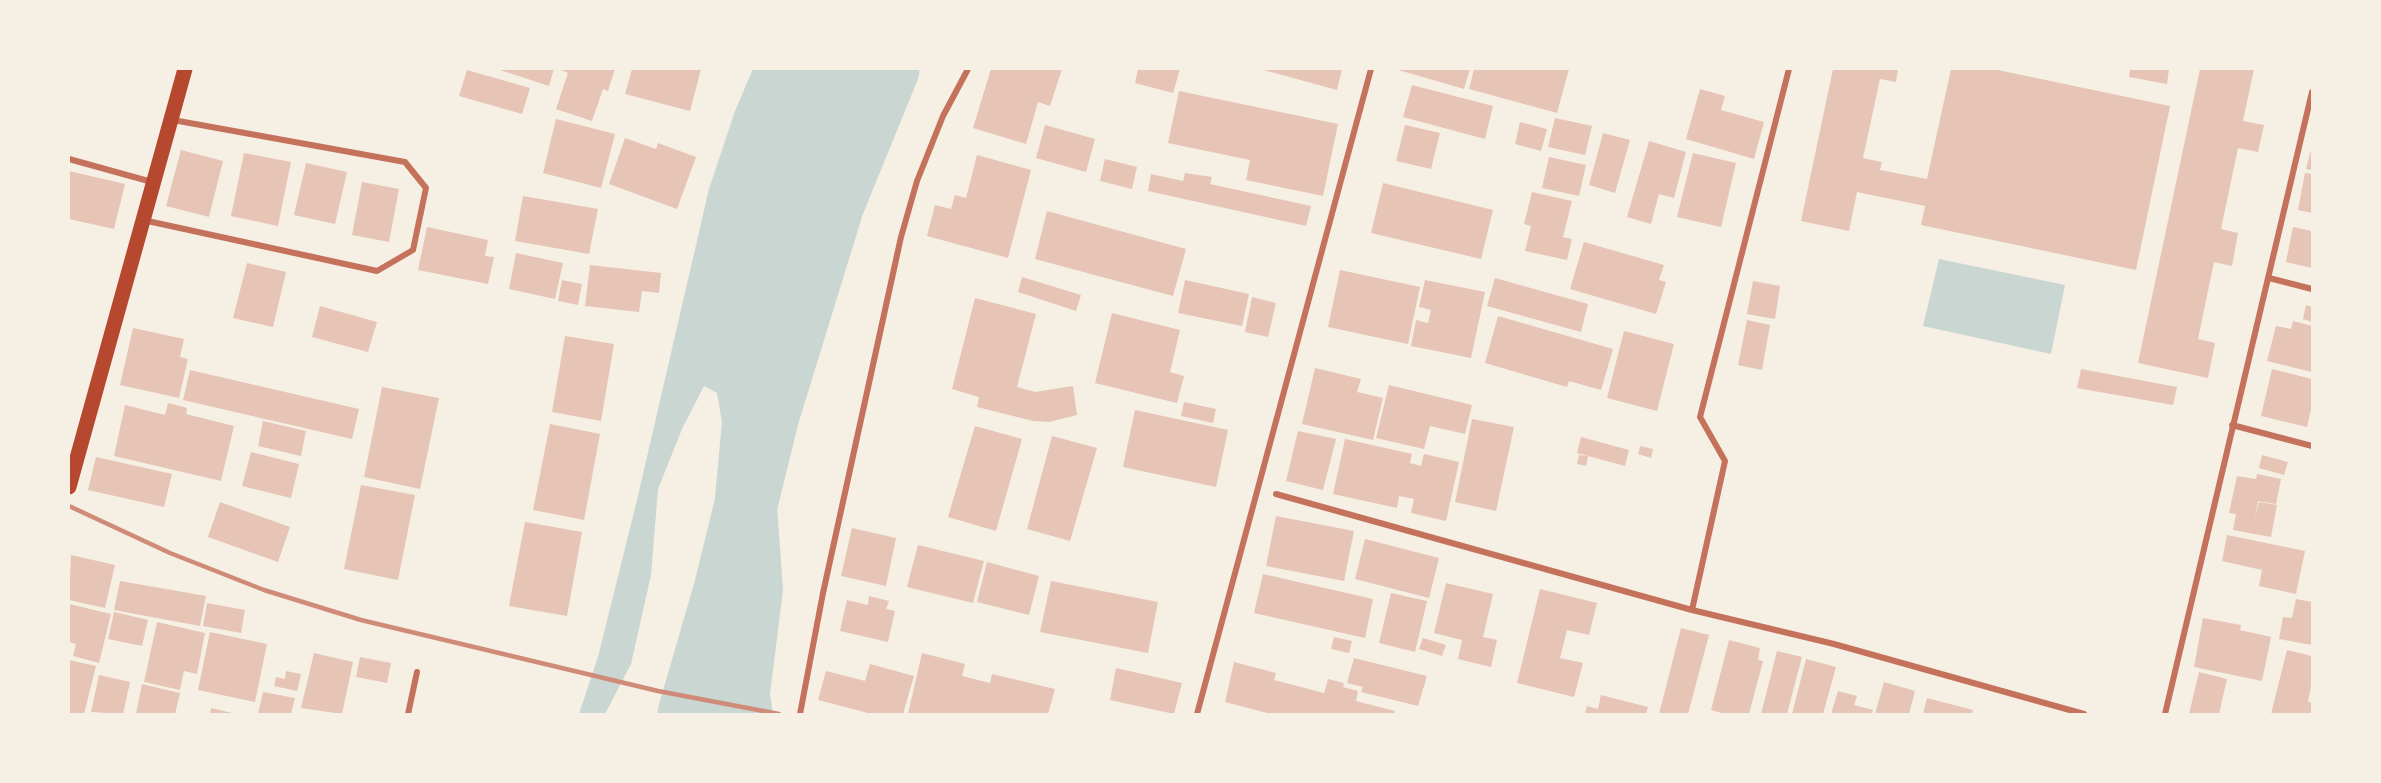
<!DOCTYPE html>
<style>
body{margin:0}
#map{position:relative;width:2381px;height:783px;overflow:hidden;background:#f6efe4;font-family:Spectral,serif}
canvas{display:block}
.frame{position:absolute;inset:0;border:70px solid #f6efe4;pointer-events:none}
</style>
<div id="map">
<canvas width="2381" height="783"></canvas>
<div class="frame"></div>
</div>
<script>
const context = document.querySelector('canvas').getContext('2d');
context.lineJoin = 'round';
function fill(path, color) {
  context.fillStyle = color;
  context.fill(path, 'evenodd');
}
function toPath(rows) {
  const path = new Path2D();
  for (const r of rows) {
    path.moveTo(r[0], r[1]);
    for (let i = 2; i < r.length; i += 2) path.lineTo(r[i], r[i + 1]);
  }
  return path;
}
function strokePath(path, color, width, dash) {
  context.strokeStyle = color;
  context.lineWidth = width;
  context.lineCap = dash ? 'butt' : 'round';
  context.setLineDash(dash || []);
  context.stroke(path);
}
const water = toPath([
 [753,69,864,69,828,138,809,184,782,417,777,506,783,590,770,694,773,714,714,714,729,685,736,604,717,539,715,497,722,422,717,393,704,386,682,429,658,489,651,575,631,664,605,714,579,714,598,657,637,500,709,189,735,111],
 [1939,259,2065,285,2051,354,1923,326]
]);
const river = toPath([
 [689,714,725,590,768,415,833,204,888,69]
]);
const building = toPath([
 [497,69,554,69,549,86],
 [559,69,615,69,608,91,603,89,592,121,556,109,568,73],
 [632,69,701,69,690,111,625,94],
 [991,69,1062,69,1050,106,1038,102,1026,144,973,128],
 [1138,69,1180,69,1173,93,1135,83],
 [1260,69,1342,69,1337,90],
 [1395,69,1470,69,1464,89],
 [1474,69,1569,69,1557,113,1469,89],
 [1833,69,1898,69,1896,82,1880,79,1863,158,1882,162,1880,170,1927,179,1951,69,1993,69,2170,106,2136,270,1921,225,1925,206,1857,192,1849,231,1801,221],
 [2130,69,2169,69,2167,84,2129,77],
 [2200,69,2254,69,2243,121,2264,125,2258,152,2238,148,2221,229,2238,233,2232,266,2214,262,2198,339,2215,343,2208,378,2138,363],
 [467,70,530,88,522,114,459,96],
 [1412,85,1493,106,1485,139,1403,117],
 [1700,89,1725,96,1721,110,1764,122,1754,159,1686,139],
 [1179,91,1338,124,1323,196,1246,180,1250,160,1168,143],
 [1555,118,1592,126,1585,155,1548,147],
 [556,119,615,134,601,188,543,173],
 [1520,122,1547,129,1541,151,1515,144],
 [1045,125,1095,139,1086,172,1036,158],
 [1405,125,1440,133,1431,169,1396,161],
 [1603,133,1630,140,1615,193,1589,185],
 [625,138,656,149,658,143,696,157,677,209,609,184],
 [1649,141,1686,152,1674,198,1659,194,1651,224,1627,217],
 [2312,146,2312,170,2306,169],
 [181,150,223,161,209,217,166,206],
 [244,153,291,162,278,226,231,216],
 [1693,153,1736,163,1721,227,1677,217],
 [977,155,1031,170,1008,258,927,236,935,205,951,209,955,195,966,198],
 [1549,157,1586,165,1579,196,1542,188],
 [1105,159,1137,167,1132,189,1100,181],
 [306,163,347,172,335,224,294,215],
 [69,171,125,184,114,229,69,219],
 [1185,173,1212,177,1210,184,1311,206,1306,226,1148,191,1151,174,1183,181],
 [2305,173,2312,174,2312,213,2298,210],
 [362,182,399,189,389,242,352,235],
 [1383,183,1493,210,1481,259,1371,233],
 [1532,192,1572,201,1563,237,1572,239,1567,260,1525,251,1531,226,1524,224],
 [523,196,598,209,589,254,515,241],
 [1047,211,1186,249,1173,296,1035,259],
 [427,227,488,240,485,256,494,257,488,284,418,270],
 [2293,227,2312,231,2312,268,2286,262],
 [1584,242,1664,265,1659,280,1666,282,1656,314,1570,289],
 [516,253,563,263,555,299,509,289],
 [247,263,286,272,273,327,233,318],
 [590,265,661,273,659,293,642,291,639,312,585,306],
 [1340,270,1420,287,1408,344,1328,327],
 [1022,277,1081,295,1076,311,1018,292],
 [1495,278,1588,304,1581,332,1487,306],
 [562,280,582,284,578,305,558,301],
 [1185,280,1249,294,1242,326,1178,313],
 [1425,280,1485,292,1471,358,1411,346,1416,320,1428,323,1431,310,1419,307],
 [1753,281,1780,286,1775,319,1747,314],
 [1252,297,1276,303,1268,337,1245,332],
 [975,298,1036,314,1017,387,1035,392,1073,386,1077,415,1049,422,1033,421,977,407,979,397,952,389],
 [2306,305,2312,307,2312,322,2303,319],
 [320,306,377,322,368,352,312,337],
 [1112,313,1180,330,1170,372,1184,376,1177,403,1095,383],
 [1498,316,1613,349,1601,390,1569,381,1567,387,1485,363],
 [1747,320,1770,325,1762,370,1738,365],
 [2293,321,2312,326,2312,372,2267,361,2276,326,2291,329],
 [133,328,184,339,180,357,188,359,179,398,120,385],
 [1624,331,1674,344,1657,411,1607,398],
 [565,336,614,344,601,421,552,412],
 [1315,368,1361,379,1357,392,1383,398,1373,440,1302,424],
 [2081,369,2177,387,2173,405,2077,388],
 [2272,369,2312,379,2312,405,2307,427,2261,416],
 [190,370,359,409,352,439,183,400],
 [1389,385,1472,405,1465,434,1430,426,1424,449,1376,438],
 [382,387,439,398,420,489,364,477],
 [1184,402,1216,409,1213,423,1181,416],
 [168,403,187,408,186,414,234,426,221,481,114,456,125,405,165,415],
 [1135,410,1228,430,1216,487,1123,467],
 [1472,419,1514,427,1496,511,1455,502],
 [263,421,306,431,301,456,258,446],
 [550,424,600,434,584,520,533,510],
 [975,426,1022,439,996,531,948,517],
 [1298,431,1336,439,1323,490,1286,481],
 [1052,436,1097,448,1070,541,1027,529],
 [1581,437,1629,450,1625,466,1577,453],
 [1345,439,1412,454,1410,463,1421,466,1424,454,1459,462,1446,521,1411,513,1414,499,1399,496,1397,508,1333,494],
 [1640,446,1653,449,1651,458,1638,454],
 [251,452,299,464,291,498,242,486],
 [1579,455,1588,456,1586,466,1577,464],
 [2262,455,2288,462,2284,475,2259,468],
 [96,457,172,474,164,507,88,490],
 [2257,474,2281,479,2276,504,2258,501,2255,518,2259,502,2277,505,2271,537,2233,530,2236,514,2229,513,2237,476,2256,479],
 [361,485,415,495,398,580,344,569],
 [220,502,290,527,278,562,208,537],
 [1276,516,1354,531,1344,581,1266,566],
 [525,522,582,532,567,616,509,606],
 [852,528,896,538,886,586,841,576],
 [2227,535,2305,551,2296,594,2259,586,2262,570,2222,561],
 [1365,539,1439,558,1429,598,1355,579],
 [918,545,984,561,973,603,907,587],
 [71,555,115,565,105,608,69,600],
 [987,562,1039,576,1029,615,977,602],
 [1263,574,1373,599,1365,638,1254,613],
 [120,581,206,596,200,626,114,610],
 [1051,581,1158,602,1148,653,1040,632],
 [1446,583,1493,594,1483,637,1497,640,1491,667,1458,659,1462,640,1434,633],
 [1540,589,1597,603,1589,635,1567,630,1560,658,1583,663,1574,697,1517,683],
 [1391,593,1427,601,1415,652,1379,643],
 [869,596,889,601,886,609,895,611,888,642,840,631,847,600,868,605],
 [2296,599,2312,602,2312,645,2279,639,2283,617,2292,618],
 [207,603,245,610,241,633,203,626],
 [69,604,111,614,99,663,73,656,76,644,69,642],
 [114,612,148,620,142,646,108,639],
 [2203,618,2241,625,2240,630,2271,637,2262,681,2194,667],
 [157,622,205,633,197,674,184,671,180,690,144,682],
 [1681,628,1709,635,1688,714,1659,714],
 [210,632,267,644,255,702,198,690],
 [1334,637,1352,641,1349,653,1331,649],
 [1423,638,1446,645,1442,656,1419,649],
 [1729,640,1760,648,1758,660,1763,661,1749,714,1725,714,1711,710],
 [2287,650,2312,656,2312,681,2308,702,2312,703,2312,714,2271,714],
 [1777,651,1802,657,1787,714,1761,714],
 [314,653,353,662,342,714,301,708],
 [922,653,965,664,962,676,990,683,992,674,1055,689,1048,714,908,714],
 [360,657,391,663,387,683,356,677],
 [1354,658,1427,676,1418,706,1361,692,1363,687,1347,683],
 [1806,659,1836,667,1823,714,1792,714],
 [69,660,96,666,84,714,69,714],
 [1234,662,1276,673,1274,680,1324,693,1328,679,1344,683,1343,687,1358,691,1356,701,1395,711,1394,714,1271,714,1225,702],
 [870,664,914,676,903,714,872,714,818,700,826,671,865,681],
 [1116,668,1182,683,1174,714,1110,700],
 [286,671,301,674,297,691,274,686,276,677,285,679],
 [2199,672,2227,679,2219,714,2189,714],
 [99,675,130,682,123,714,91,712],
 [1884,682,1915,691,1909,714,1875,714],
 [142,684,180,693,175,714,136,714],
 [1838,691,1857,696,1854,705,1873,710,1872,714,1831,714],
 [263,692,295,698,291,714,258,714],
 [1601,695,1648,707,1646,714,1585,714,1587,706,1598,709],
 [1927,698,1973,710,1972,714,1923,714],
 [211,708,232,713,232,714,210,714]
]);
const minor = toPath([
 [69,159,152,182],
 [143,220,377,271,413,250,426,188,405,162,173,120],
 [2269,278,2312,289],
 [2232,425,2312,446],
 [1276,494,1692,610,1834,644,2084,714],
 [1692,610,1725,461,1700,417,1789,69],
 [408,714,417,672],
 [800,714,823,593,901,237,917,181,943,116,968,69],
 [1197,714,1371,69],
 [2165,714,2312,92]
]);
const primary = toPath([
 [69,487,185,69]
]);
const rail = toPath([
 [69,506,170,553,264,590,361,620,658,691,779,714]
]);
fill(water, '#c9d6d2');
strokePath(river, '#c9d6d2', 63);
fill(building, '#e6c5b7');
strokePath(minor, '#c5725c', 6);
strokePath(primary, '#b5482f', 15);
strokePath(rail, '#cf8b77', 4.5);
</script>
